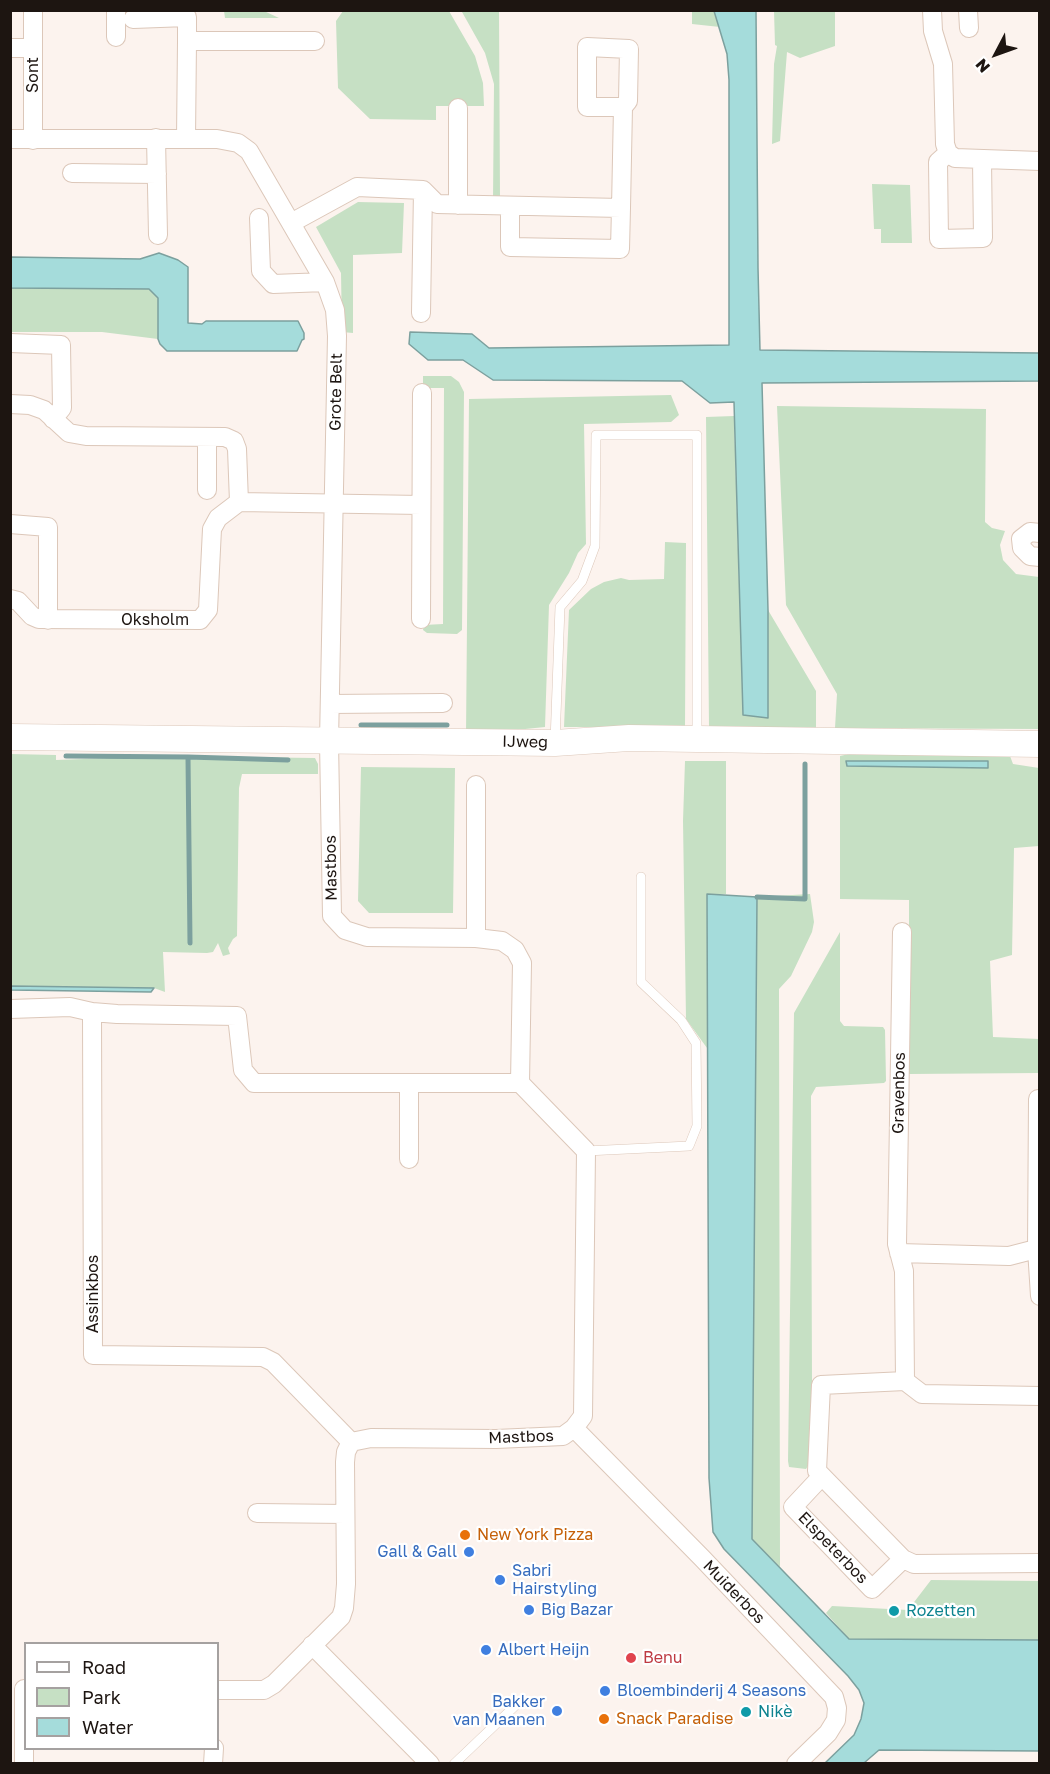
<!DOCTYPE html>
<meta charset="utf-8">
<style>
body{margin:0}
#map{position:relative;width:1050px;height:1774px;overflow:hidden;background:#fcf3ee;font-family:"Golos Text",sans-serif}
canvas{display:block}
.frame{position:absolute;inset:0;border:12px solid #1d1511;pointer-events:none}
.legend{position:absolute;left:24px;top:1642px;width:195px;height:108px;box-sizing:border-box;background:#fff;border:2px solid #a5a1a0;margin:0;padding:8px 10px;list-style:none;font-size:18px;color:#1d1511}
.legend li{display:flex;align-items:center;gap:12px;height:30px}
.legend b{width:30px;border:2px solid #a5a1a0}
.north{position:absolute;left:966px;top:24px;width:60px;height:60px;-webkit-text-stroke:4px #fff;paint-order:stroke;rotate:229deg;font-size:16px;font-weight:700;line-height:24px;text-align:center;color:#1d1511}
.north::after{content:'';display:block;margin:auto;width:21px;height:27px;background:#1d1511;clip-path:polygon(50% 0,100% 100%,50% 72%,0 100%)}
</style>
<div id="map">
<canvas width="1050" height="1774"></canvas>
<div class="frame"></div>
<ul class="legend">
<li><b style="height:8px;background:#fff"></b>Road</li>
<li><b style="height:16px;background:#c6e0c4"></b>Park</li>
<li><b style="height:16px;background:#a5dcdb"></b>Water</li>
</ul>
<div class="north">N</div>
</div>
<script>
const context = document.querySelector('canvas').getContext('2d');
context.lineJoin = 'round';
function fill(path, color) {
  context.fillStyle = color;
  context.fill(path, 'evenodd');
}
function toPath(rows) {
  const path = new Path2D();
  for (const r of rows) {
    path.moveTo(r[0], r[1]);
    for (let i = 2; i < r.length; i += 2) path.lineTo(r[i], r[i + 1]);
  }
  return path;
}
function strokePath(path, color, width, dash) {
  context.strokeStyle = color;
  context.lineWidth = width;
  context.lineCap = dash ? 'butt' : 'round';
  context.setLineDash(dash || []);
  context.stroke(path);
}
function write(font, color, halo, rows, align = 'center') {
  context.font = font + ' "Golos Text",sans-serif';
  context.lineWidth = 4.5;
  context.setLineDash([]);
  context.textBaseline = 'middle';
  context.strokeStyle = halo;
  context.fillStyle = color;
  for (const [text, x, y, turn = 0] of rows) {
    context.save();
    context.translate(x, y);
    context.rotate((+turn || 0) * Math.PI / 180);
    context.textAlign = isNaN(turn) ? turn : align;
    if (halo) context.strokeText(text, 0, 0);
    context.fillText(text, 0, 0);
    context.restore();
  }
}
const green = toPath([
 [465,10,525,11,499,11,500,199,493,200,494,84,485,53,462,12],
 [224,11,264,11,279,18,225,18],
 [343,11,449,11,475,56,483,83,484,106,436,106,436,120,370,119,338,88,336,21],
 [692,11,714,11,720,27,692,24],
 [774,11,835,11,835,46,800,58,787,52,780,141,772,144,774,64,777,46,775,45],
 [872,184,910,185,912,243,881,243,881,229,874,229],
 [358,202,404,203,402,253,353,255,353,333,342,332,341,273,316,227],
 [11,288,149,289,158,298,158,339,102,332,11,332],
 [423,376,451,376,459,382,464,392,462,630,457,634,427,633,423,630,424,625,443,624,444,388,423,388],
 [671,395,679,415,671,422,584,424,586,544,578,553,569,573,549,605,545,727,466,735,469,399],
 [777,406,986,409,985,522,992,528,1005,531,1000,545,1003,560,1016,574,1039,577,1039,729,835,728,837,694,786,605],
 [734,416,743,715,768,717,768,610,816,691,816,728,709,727,706,417],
 [665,542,686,543,685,727,564,727,569,610,591,589,604,582,621,578,629,580,664,579],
 [858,752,1010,756,1013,764,1039,768,1039,856,1039,846,1014,848,1012,955,990,961,993,1037,1039,1039,1039,1073,909,1074,909,900,840,899,840,756],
 [846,761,988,761,988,768,847,766],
 [10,754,56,755,56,760,166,756,315,758,318,764,318,774,242,774,239,788,237,936,233,939,228,948,230,954,223,956,218,943,213,952,207,953,163,952,165,992,154,988,11,986],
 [685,761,726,761,726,894,707,895,707,1048,686,1019,683,821],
 [361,767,455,768,453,913,369,913,358,901],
 [810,894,814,922,812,932,791,976,779,989,780,1567,751,1539,757,897],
 [840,932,840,1021,844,1026,883,1027,885,1030,886,1081,884,1083,816,1087,811,1096,812,1384,808,1466,806,1469,789,1467,788,1461,794,1013],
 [931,1580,1039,1581,1039,1640,849,1639,826,1613,832,1606,908,1610]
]);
const water = toPath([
 [714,11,756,11,758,268,760,350,1039,353,1039,381,762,383,768,610,768,718,743,715,734,402,710,403,682,381,493,380,463,360,428,360,409,344,410,332,472,334,489,348,729,345,729,80,727,54,714,11],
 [159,253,178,260,188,267,188,323,202,324,206,321,298,321,304,333,304,339,302,340,297,351,167,351,160,344,158,339,158,298,149,289,11,288,11,257,140,259,159,253],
 [846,761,988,761,988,768,847,766,846,761],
 [707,894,757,897,752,1539,849,1639,1039,1640,1039,1751,879,1750,864,1763,825,1763,854,1735,861,1719,864,1703,859,1690,848,1676,724,1549,713,1532,709,1478,707,894],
 [11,986,82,987,154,988,151,992,11,990,11,986]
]);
const stream = toPath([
 [361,725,447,725],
 [66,756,188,757],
 [757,897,805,899,805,764],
 [190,943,188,757,288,760]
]);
const lane = toPath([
 [555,742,560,607,582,581,595,546,596,435,697,435,697,737],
 [586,1151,689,1146,697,1126,696,1043,681,1020,641,982,641,877],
 [454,1764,516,1705]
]);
const street = toPath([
 [33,10,33,140],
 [932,10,933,31,943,64,945,144,948,153,955,158,1040,161],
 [968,10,969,28],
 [133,19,187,17,187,41],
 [116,37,116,10],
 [10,48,33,48],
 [458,108,458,205],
 [156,138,158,235],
 [10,139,217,139,238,143,249,151,325,282,335,310,337,336,329,741,332,916,345,930,367,937,476,938,502,941,515,950,522,963,520,1083,586,1151,583,1416,574,1428,563,1436,496,1439,371,1438,351,1442,346,1452,345,1462,346,1584,344,1608,341,1617,274,1684,264,1690,218,1690],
 [186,139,187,41,315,41],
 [948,153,938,162,939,239,983,238,982,160],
 [72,173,157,174],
 [510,207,510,247,620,249,621,208],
 [259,218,261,271,273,284,325,282],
 [291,223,357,187,423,190,437,204,621,208,623,107,628,101,629,49,587,47,587,107,623,107],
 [421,313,423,190],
 [10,343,61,345,62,408,53,419],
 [10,404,30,405,44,410,69,433,86,436,225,437,234,441,237,449,239,502],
 [207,437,207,490],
 [10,524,48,527,48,620],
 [1040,533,1030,532,1021,539,1022,548,1030,556,1040,557],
 [10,599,18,601,32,616,39,619,200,620,208,610,212,529,218,518,239,502,421,505],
 [421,619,422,393],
 [330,704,443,703],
 [476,785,476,938],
 [902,932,897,1244,904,1271,905,1381],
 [10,1009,70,1007,92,1012],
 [409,1084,409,1159],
 [1038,1099,1037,1249,1040,1296],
 [899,1253,1009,1256,1040,1248],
 [1040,1396,922,1394,905,1381,821,1385,817,1471,903,1559,914,1564,1040,1563],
 [574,1428,702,1558,834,1697,837,1708,836,1720,828,1733,796,1764],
 [351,1442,273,1362,263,1357,93,1355,92,1012,117,1014,237,1016,243,1070,254,1083,520,1083],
 [822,1476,793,1507,872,1589,903,1559],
 [257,1513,345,1514],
 [312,1645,430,1764],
 [24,1764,24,1689],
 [213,1764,214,1748]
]);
const secondary = toPath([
 [10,737,555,743,629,738,1040,744]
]);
const markers = [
 [465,1535,6,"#e8710a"],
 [469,1552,6,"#3f7fe0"],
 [500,1580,6,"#3f7fe0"],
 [529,1610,6,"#3f7fe0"],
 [894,1611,6,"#0f9aa8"],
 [486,1650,6,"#3f7fe0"],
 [631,1658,6,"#e0444e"],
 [605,1691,6,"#3f7fe0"],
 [557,1711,6,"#3f7fe0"],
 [746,1712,6,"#0f9aa8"],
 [604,1719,6,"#e8710a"]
];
const streetNames = [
 ["Sont",33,75,-90],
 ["Grote Belt",336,392,-89],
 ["Oksholm",155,620],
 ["IJweg",525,742,1],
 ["Mastbos",331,868,-91],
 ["Gravenbos",899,1093,-89],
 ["Assinkbos",93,1294,-90],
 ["Mastbos",521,1437,-2],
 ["Elspeterbos",833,1548,46],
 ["Muiderbos",734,1592,46]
];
const foodNames = [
 ["New York Pizza",477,1535],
 ["Snack Paradise",616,1719]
];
const shopNames = [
 ["Gall & Gall",457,1552,"right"],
 ["Sabri",512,1571],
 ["Hairstyling",512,1589],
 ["Big Bazar",541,1610],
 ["Albert Heijn",498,1650],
 ["Bloembinderij 4 Seasons",617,1691],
 ["Bakker",545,1702,"right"],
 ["van Maanen",545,1720,"right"]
];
const cultureNames = [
 ["Rozetten",906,1611],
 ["Nikè",758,1712]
];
const healthNames = [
 ["Benu",643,1658]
];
fill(green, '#c6e0c4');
fill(water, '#a5dcdb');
strokePath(water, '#7ca09e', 1.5);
strokePath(stream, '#7ca09e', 5);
strokePath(lane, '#dcc7b9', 10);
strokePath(street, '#dcc7b9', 20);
strokePath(secondary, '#dcc7b9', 27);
strokePath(lane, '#fff', 9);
strokePath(street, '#fff', 18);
strokePath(secondary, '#fff', 26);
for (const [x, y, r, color] of markers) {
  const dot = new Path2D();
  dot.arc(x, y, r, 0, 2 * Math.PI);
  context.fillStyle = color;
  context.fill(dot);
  strokePath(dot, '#fff', 2);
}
write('16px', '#1d1511', '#fff', streetNames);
write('16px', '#c56008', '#fff', foodNames, 'left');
write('16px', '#366cbe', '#fff', shopNames, 'left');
write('16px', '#0d838f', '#fff', cultureNames, 'left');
write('16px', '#be3a42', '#fff', healthNames, 'left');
</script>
